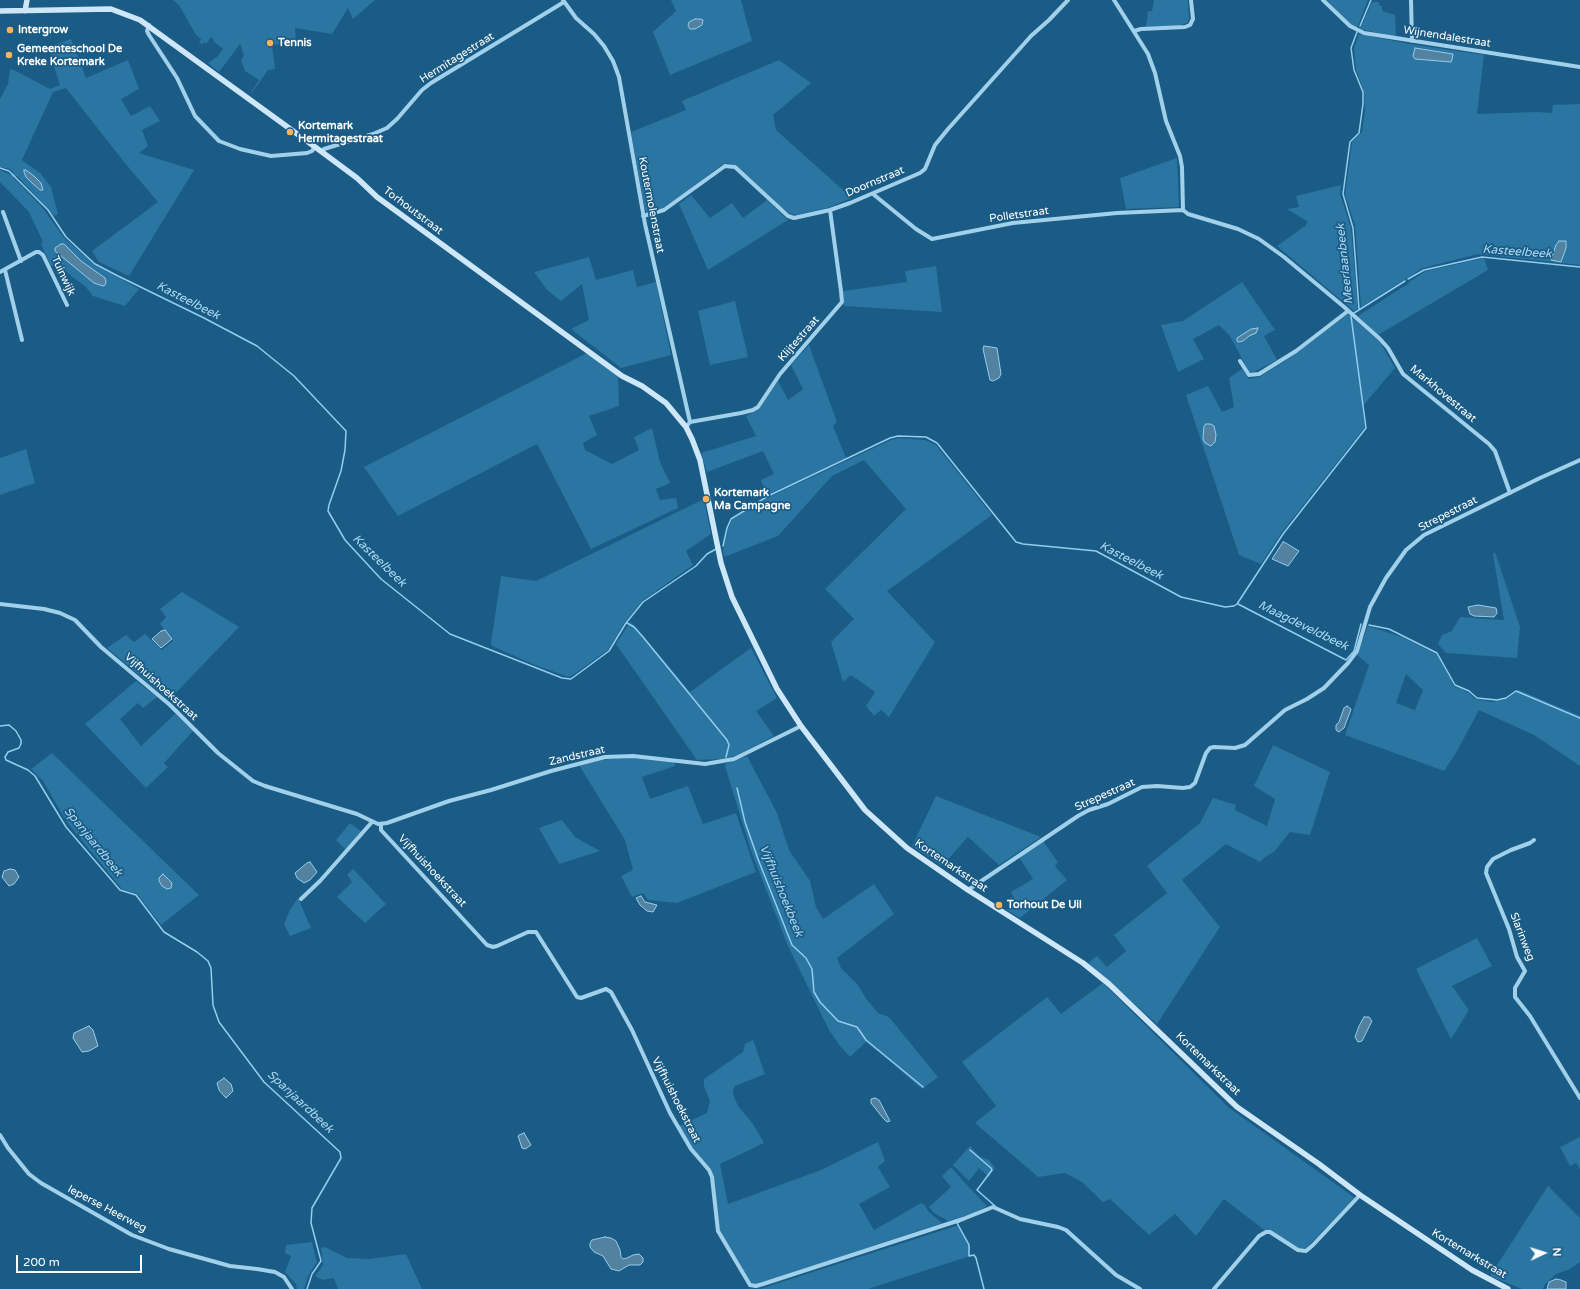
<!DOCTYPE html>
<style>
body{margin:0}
#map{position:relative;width:1580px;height:1289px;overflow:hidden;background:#1a5c85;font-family:"Varela Round",sans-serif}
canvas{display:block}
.north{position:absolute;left:1524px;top:1233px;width:40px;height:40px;-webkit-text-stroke:3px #1a5c85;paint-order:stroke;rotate:86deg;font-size:11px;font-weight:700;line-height:16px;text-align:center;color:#fff}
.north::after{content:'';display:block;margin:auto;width:14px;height:18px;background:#fff;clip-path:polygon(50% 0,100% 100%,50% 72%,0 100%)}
.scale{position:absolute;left:16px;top:1255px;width:126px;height:18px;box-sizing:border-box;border:2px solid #fff;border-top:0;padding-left:5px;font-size:12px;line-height:14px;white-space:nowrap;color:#fff;-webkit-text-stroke:3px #1a5c85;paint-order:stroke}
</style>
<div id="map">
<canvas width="1580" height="1289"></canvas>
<div class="north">N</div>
<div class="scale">200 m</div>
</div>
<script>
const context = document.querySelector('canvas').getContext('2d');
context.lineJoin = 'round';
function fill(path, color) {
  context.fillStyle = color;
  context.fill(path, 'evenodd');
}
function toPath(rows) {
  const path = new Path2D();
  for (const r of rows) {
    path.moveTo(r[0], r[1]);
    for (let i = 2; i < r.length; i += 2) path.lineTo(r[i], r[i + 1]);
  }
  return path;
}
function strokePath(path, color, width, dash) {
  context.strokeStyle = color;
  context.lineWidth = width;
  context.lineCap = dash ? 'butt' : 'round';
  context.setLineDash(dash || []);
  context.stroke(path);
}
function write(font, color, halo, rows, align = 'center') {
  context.font = font + ' "Varela Round",sans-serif';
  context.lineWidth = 3.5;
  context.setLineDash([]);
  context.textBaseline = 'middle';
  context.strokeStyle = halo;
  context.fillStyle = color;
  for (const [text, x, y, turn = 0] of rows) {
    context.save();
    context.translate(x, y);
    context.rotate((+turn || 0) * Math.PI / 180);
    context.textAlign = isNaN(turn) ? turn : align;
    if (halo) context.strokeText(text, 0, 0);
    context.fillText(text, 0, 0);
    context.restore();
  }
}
const green = toPath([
 [173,0,375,0,353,19,348,8,332,34,295,28,296,42,272,45,275,69,268,70,251,94,250,94,259,80,245,71,241,60,244,55,240,44,219,72,208,63,217,57,223,49,213,41,214,40,211,37,206,44,204,42,203,44,199,43,201,39,196,35,179,5],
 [671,0,741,0,752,41,670,75,653,32,676,11],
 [1154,0,1188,0,1189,19,1187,23,1177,26,1146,27,1148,11,1152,11],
 [1327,0,1368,0,1357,28,1350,24],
 [1372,2,1379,2,1379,5,1382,6,1382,11,1395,15,1396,37,1360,29],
 [1359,34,1410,44,1484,55,1477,114,1537,112,1552,113,1553,105,1580,104,1580,265,1478,254,1423,268,1361,307,1355,225,1345,195,1352,142,1362,132,1365,111,1364,92,1356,70,1354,48],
 [71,39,86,78,128,60,139,89,121,99,131,116,150,106,160,121,142,130,148,146,139,153,194,170,129,276,99,262,92,251,158,202,124,162,66,88,53,92,22,160,41,174,51,187,58,214,54,216,17,176,14,178,42,207,65,239,97,266,139,289,125,306,93,296,85,286,71,276,58,263,51,266,41,244,43,242,29,212,0,182,0,170,11,175,13,172,10,169,0,167,0,99,8,84,10,69,14,70,50,89,60,85,48,47],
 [779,60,811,83,773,115,776,130,852,198,827,208,797,215,791,214,782,208,736,165,726,163,720,166,682,196,663,208,647,213,645,211,631,132,686,110,682,101],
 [1177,158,1179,207,1126,209,1120,178],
 [1341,185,1340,194,1351,228,1358,308,1354,311,1277,246,1305,226,1308,222,1287,209,1299,207,1296,196],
 [691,195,710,218,732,203,743,218,767,200,788,220,708,270,679,204],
 [589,257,596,280,633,270,637,287,656,282,671,355,621,368,571,329,589,320,582,284,561,301,547,290,534,272],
 [1484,258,1488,270,1378,335,1358,316,1409,283,1409,282,1426,271],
 [936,266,942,312,844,306,843,291,907,282,905,271],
 [1242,282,1275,330,1264,336,1277,360,1254,372,1249,372,1230,336,1219,325,1193,339,1204,359,1178,372,1161,325,1183,321],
 [735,301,748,357,710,365,698,311],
 [1348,314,1380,342,1395,368,1362,407,1365,427,1282,532,1261,564,1239,555,1186,395,1208,386,1222,412,1234,407,1229,378,1242,369,1249,379,1259,377,1288,359],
 [809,345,837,422,833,426,846,458,767,495,761,480,774,474,763,451,707,472,701,453,756,436,746,416,758,410,778,381,788,400,803,389,791,365],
 [587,353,618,375,619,406,589,416,597,435,583,443,585,450,612,464,639,450,634,437,652,428,660,462,670,483,656,489,660,500,676,498,678,508,591,549,537,444,398,516,364,467],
 [898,438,925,440,936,445,992,515,887,591,935,642,889,717,881,710,874,716,866,706,875,692,851,675,843,682,831,642,854,619,825,589,906,509,864,460,832,476,778,536,724,557,723,550,728,529,732,520,743,512,769,497,891,440],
 [26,449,35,483,0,495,0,458],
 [704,499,711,534,686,551,693,565,642,601,625,622,608,650,573,675,569,677,563,675,535,665,492,646,491,643,501,576,536,581],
 [1495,552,1520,627,1517,658,1446,653,1438,644,1442,635,1452,631,1460,617,1504,620,1493,554],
 [182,592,239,627,169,700,107,648,126,635,134,642,145,634,162,650,173,641,160,624,166,617,160,609],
 [630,622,635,626,690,692,751,648,777,698,756,711,774,736,735,756,721,759,697,760,616,644],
 [1368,626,1402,637,1438,655,1454,686,1469,693,1475,699,1492,702,1506,699,1519,690,1580,716,1580,766,1534,735,1479,710,1456,753,1444,771,1345,735,1369,665,1357,655],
 [1406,674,1423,690,1415,710,1396,703],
 [136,681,157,697,143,708,138,703,120,719,141,746,175,714,193,731,164,763,168,767,146,788,85,724],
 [1273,745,1330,772,1310,835,1290,832,1274,852,1265,857,1260,862,1226,844,1182,880,1220,927,1157,1024,1088,963,1097,956,1107,967,1126,951,1114,935,1167,893,1147,866,1200,823,1213,798,1236,805,1235,810,1267,826,1275,799,1254,786],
 [52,753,199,895,161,925,137,894,122,889,66,821,43,781,31,769],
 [747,756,777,813,789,850,810,881,816,907,823,919,874,884,894,914,837,958,841,968,858,985,867,1000,878,1013,889,1017,938,1077,922,1089,893,1064,866,1042,850,1057,840,1046,829,1030,788,946,751,851,725,766,725,764],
 [625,757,674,762,675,766,642,777,650,799,688,786,703,824,736,813,756,872,677,903,648,900,643,893,632,897,621,876,633,870,625,840,579,765,601,760],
 [936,796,1041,837,999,865,968,837,942,866,912,846],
 [562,820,575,837,600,851,559,864,539,828],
 [350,823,362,832,346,850,336,840],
 [1043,841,1058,862,1055,866,1067,880,1020,918,1007,910,1014,898,1011,892,1033,879,1019,857],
 [353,869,386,904,365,923,337,897,352,882,347,875],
 [298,898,311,928,290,936,284,924,290,910],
 [1477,938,1492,966,1452,986,1469,1010,1451,1039,1416,969],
 [1103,983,1228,1107,1355,1198,1306,1248,1298,1248,1263,1229,1224,1199,1196,1236,1175,1214,1149,1235,1110,1199,1103,1202,1082,1182,1065,1173,1038,1177,975,1123,996,1106,962,1062,1047,997,1061,1014],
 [753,1040,765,1074,735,1086,733,1090,733,1094,738,1106,753,1124,764,1143,720,1164,728,1204,821,1170,878,1142,885,1161,878,1167,890,1187,859,1204,874,1230,921,1203,925,1205,928,1211,942,1223,755,1285,751,1284,720,1234,711,1171,709,1167,697,1156,679,1126,707,1113,710,1101,704,1086,704,1079,743,1052,745,1044],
 [1580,1137,1580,1169,1576,1163,1570,1166,1560,1147],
 [970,1146,980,1157,989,1160,995,1168,989,1177,979,1168,969,1181,953,1165],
 [951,1167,966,1184,987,1206,975,1213,948,1221,934,1213,929,1207,951,1187,942,1176],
 [1548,1186,1580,1218,1580,1262,1570,1269,1556,1274,1545,1284,1543,1289,1522,1289,1490,1276],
 [959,1225,970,1244,970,1256,868,1289,760,1289],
 [312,1242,317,1262,308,1276,304,1289,297,1289,296,1284,285,1272,291,1256,285,1253,286,1245],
 [325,1247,347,1258,369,1259,406,1254,422,1289,338,1289,334,1278,322,1280,315,1276,323,1265,321,1248]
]);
const water = toPath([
 [695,19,700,19,703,20,702,25,695,29,690,29,688,26,689,22,695,19],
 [1415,48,1453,54,1452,60,1451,62,1415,59,1413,56,1415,48],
 [24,170,26,170,34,176,41,183,43,190,40,190,32,183,26,177,24,172,24,170],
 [1559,241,1566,241,1566,248,1561,262,1551,260,1556,245,1559,241],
 [61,244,64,244,81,261,105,278,106,282,105,285,103,286,94,283,55,251,55,248,61,244],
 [1258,328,1256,333,1249,336,1243,341,1238,342,1237,341,1237,338,1251,329,1258,328],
 [984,346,997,348,1001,374,999,378,993,381,990,380,983,349,984,346],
 [1206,424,1211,424,1214,426,1216,435,1215,442,1211,446,1205,443,1203,439,1204,426,1206,424],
 [1283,542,1284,542,1299,551,1288,566,1272,559,1283,542],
 [1478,605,1496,608,1497,613,1494,617,1474,616,1470,614,1468,607,1478,605],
 [165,630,172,639,161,648,152,639,161,631,165,630],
 [1347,706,1351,709,1350,712,1344,728,1339,732,1336,730,1336,725,1339,722,1344,708,1347,706],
 [310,862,317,872,310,880,304,883,297,878,295,873,307,863,310,862],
 [10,869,15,870,19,877,14,884,9,886,2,877,4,871,10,869],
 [163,874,172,883,171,888,167,889,162,886,159,881,159,878,163,874],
 [641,896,645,902,657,905,653,912,647,911,640,905,636,898,641,896],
 [1364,1017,1369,1017,1372,1021,1362,1041,1358,1042,1355,1037,1359,1026,1364,1017],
 [89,1026,93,1030,98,1046,89,1051,82,1052,73,1038,74,1033,89,1026],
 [224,1078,231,1084,233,1091,226,1098,219,1090,217,1083,224,1078],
 [875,1098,879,1100,890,1121,887,1122,883,1118,871,1103,871,1099,875,1098],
 [524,1133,531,1145,525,1149,522,1148,518,1136,519,1135,524,1133],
 [605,1237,611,1238,616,1241,620,1250,621,1257,623,1259,627,1258,633,1255,639,1254,643,1258,643,1262,640,1265,629,1265,619,1271,611,1269,603,1256,594,1252,590,1247,590,1243,592,1240,605,1237],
 [1556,1279,1561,1280,1566,1282,1566,1289,1547,1289,1549,1282,1556,1279]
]);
const stream = toPath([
 [1360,26,1371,0],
 [1357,32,1351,48,1354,70,1363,92,1363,104,1359,133,1350,142,1343,194,1353,228,1359,309],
 [0,168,9,171,48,210,66,237,95,264,118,276,204,318,257,346,294,376,346,431,345,450,341,471,329,505,328,511,345,540,381,579,450,634,562,678,571,679,609,651,626,623,643,602,696,566,707,554,716,549],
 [1408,279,1424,270,1482,257,1580,267],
 [1354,313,1405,281],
 [723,546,727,528,731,519,768,496,890,438,898,436,926,437,937,443,1016,542,1023,544,1096,551,1181,597,1225,607,1234,606,1237,604,1283,534,1366,428,1351,316],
 [1238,604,1346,660,1354,651,1361,624],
 [627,623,634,627,643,637,727,740,729,745,726,757],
 [1369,625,1389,629,1437,653,1455,685,1469,691,1477,698,1497,700,1506,698,1516,691,1580,718],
 [0,726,9,725,16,731,21,740,21,744,19,748,8,752,5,757,6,760,28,770,35,776,66,827,120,890,136,895,164,932,197,952,208,961,211,968,213,1005,219,1022,264,1082,340,1152,341,1158,312,1208,311,1223,321,1261,312,1274,307,1289],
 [737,788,745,822,758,859,792,945,806,958,812,969,814,992,820,1002,838,1021,857,1027,866,1040,923,1087],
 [970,1150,991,1168,992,1170,977,1190,995,1206],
 [959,1222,957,1223,969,1245,969,1256,974,1255,976,1258,984,1289]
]);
const street = toPath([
 [563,0,576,18,594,34,604,46,613,61,619,77,645,224,690,422,686,427],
 [1114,0,1148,54,1155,73,1166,121,1180,156,1182,167,1183,210,1188,214,1238,229,1259,239,1284,257,1343,306,1380,339,1388,348,1403,374,1489,444,1495,451,1510,493],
 [1323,0,1350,26,1364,33,1580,67],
 [1411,0,1412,41],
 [149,25,147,31,149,35,177,78,195,116,219,141,240,149,271,156,307,153,312,151,315,147],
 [1134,31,1141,29,1185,27,1190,25,1193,19,1191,0],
 [322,152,324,149,373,134,387,128,397,119,422,90,431,83,564,2],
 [873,194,916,229,932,239,1013,223,1117,213,1183,210],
 [3,212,21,261],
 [643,216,664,210,725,166,735,167,788,216,794,218,830,210,850,203,920,173,925,169,935,145,948,129,1031,36,1049,20,1068,0],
 [5,270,22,340],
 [0,272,36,252,39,252,43,255,67,305],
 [1240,361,1249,375,1259,374,1296,351,1348,311],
 [690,422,741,413,753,410,758,407,780,374,842,302,841,291,830,210],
 [0,604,44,609,60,613,75,620,101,647,170,705,218,753,253,781,265,786,357,814,378,824,387,823,449,801,491,790,551,771,605,757,633,756,705,764,734,759,801,726],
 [381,824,381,830,487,945,493,947,497,946,528,932,536,932,577,997,581,998,606,989,611,992,632,1030,670,1113,691,1149,709,1170,712,1177,718,1231,750,1285,756,1286,763,1284,963,1219,993,1207,1020,1219,1058,1227,1066,1230,1116,1275,1140,1289],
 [1534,840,1530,843,1511,850,1493,859,1487,867,1486,873,1509,929,1517,957,1525,971,1515,988,1515,997,1530,1016,1580,1098],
 [968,890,1078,816,1089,810,1108,804,1142,787,1157,786,1183,788,1190,787,1195,783,1206,753,1210,748,1214,747,1235,748,1245,745,1285,710,1307,699,1324,688,1348,663,1357,651,1370,607,1386,578,1406,550,1424,535,1540,478,1580,460],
 [301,899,320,881,372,822],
 [0,1135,8,1148,29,1174,41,1183,132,1235,169,1249,230,1266,257,1269,275,1272,284,1277,292,1289],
 [1214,1289,1259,1236,1266,1232,1270,1232,1298,1250,1306,1251,1313,1245,1360,1195]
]);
const secondary = toPath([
 [0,11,111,9,140,20,322,152,357,178,377,197,622,376,642,386,666,403,686,427,692,439,700,460,721,563,732,597,777,689,801,726,865,810,907,848,968,890,1083,963,1109,984,1237,1107,1319,1164,1360,1195,1472,1270,1508,1289],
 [25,11,27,0]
]);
const markers = [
 [10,30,4,"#fdb35d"],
 [270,43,4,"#fdb35d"],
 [9,55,4,"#fdb35d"],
 [290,132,4,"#fdb35d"],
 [706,499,4,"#fdb35d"],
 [999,905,4,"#fdb35d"]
];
const poiNames = [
 ["Intergrow",18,30],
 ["Tennis",278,43],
 ["Gemeenteschool De",17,49],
 ["Kreke Kortemark",17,62],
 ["Kortemark",298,126],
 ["Hermitagestraat",298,139],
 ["Kortemark",714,493],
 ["Ma Campagne",714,506],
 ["Torhout De Uil",1007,905]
];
const streetNames = [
 ["Wijnendalestraat",1447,37,9],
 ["Hermitagestraat",457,58,-32],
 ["Doornstraat",875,182,-23],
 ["Koutermolenstraat",651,205,79],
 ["Torhoutstraat",413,211,37],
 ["Polletstraat",1019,215,-8],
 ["Tuinwijk",63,276,65],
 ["Klijtestraat",799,339,-49],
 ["Markhovestraat",1443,394,40],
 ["Strepestraat",1448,514,-27],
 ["Vijfhuishoekstraat",161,687,42],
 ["Zandstraat",577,756,-13],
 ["Strepestraat",1105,795,-24],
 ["Kortemarkstraat",951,866,34],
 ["Vijfhuishoekstraat",432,871,47],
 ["Slarinweg",1522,937,69],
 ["Kortemarkstraat",1208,1064,44],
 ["Vijfhuishoekstraat",676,1100,63],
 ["Ieperse Heerweg",107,1209,28],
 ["Kortemarkstraat",1469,1254,31]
];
const waterNames = [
 ["Kasteelbeek",1517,252,4],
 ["Meerlaanbeek",1345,264,-96],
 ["Kasteelbeek",188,301,27],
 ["Kasteelbeek",379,561,44],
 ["Kasteelbeek",1131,561,27],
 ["Maagdeveldbeek",1303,626,26],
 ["Spanjaardbeek",93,842,51],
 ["Vijfhuishoekbeek",781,891,68],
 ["Spanjaardbeek",300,1102,43]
];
fill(green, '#2a75a2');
fill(water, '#52829f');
strokePath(water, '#94cdee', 1);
strokePath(stream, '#94cdee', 1.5);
strokePath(street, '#a1d0eb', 4);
strokePath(secondary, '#cde7f8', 5.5);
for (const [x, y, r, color] of markers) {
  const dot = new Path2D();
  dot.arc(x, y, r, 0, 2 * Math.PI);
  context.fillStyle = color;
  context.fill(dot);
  strokePath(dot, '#1a5c85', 1.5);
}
write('bold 11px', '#fff', '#1a5c85', poiNames, 'left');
write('11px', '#fff', '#1a5c85', streetNames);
write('italic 12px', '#acd9f3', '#1a5c85', waterNames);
</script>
